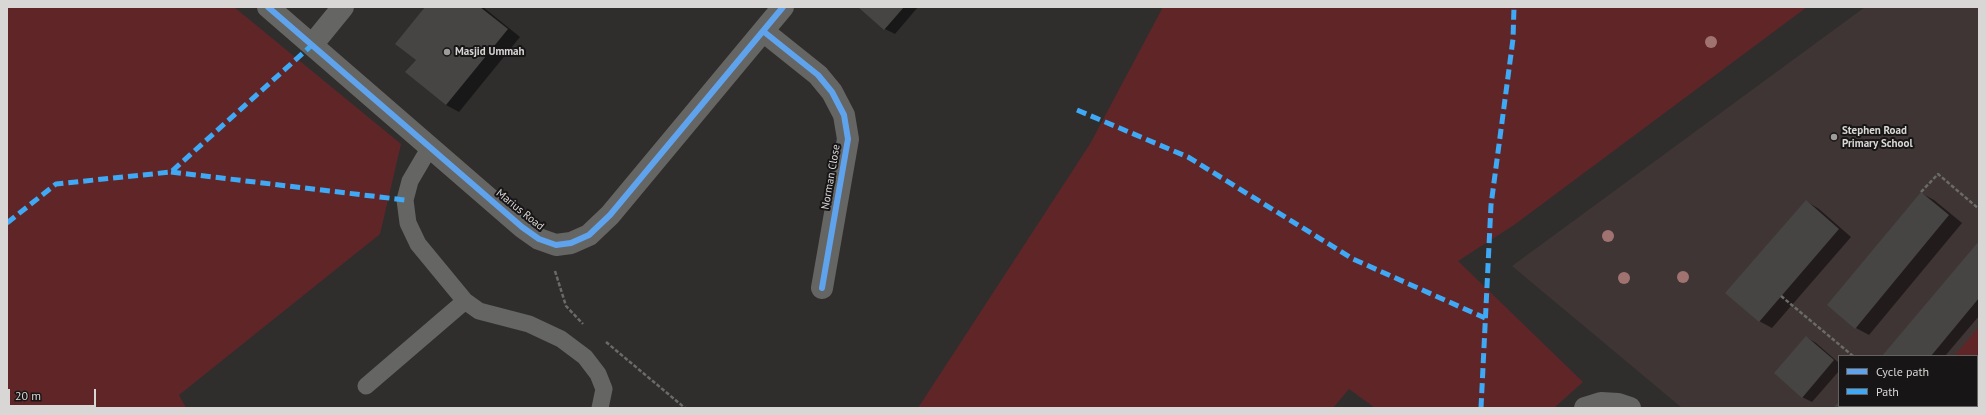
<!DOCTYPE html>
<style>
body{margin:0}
#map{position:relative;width:1986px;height:415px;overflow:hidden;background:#2f2e2d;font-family:"PT Sans",sans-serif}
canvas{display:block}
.frame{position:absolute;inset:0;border:8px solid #d9d7d6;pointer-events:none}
.legend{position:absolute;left:1838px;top:355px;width:140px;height:52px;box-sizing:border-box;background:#171515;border:1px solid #656362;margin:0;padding:5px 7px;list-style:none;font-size:12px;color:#d9d7d6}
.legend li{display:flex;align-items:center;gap:8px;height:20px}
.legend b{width:20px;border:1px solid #656362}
.scale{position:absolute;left:8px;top:389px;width:88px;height:18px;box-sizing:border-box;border:2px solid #d9d7d6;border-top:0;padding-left:5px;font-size:12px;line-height:14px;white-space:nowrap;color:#d9d7d6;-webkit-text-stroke:3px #171515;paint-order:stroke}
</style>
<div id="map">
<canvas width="1986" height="415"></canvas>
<div class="frame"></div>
<ul class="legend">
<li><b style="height:5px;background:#60a3ed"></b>Cycle path</li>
<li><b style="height:5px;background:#3fa9f5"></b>Path</li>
</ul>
<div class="scale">20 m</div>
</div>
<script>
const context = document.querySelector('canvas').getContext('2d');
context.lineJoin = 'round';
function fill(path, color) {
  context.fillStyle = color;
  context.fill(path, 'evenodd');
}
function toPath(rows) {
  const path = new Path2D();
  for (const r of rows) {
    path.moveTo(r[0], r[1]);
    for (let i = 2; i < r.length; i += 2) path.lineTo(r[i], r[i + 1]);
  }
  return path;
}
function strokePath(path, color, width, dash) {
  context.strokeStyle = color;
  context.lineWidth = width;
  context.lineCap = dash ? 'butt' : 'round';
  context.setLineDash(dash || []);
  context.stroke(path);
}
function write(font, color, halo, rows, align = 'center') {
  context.font = font + ' "PT Sans",sans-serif';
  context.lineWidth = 4;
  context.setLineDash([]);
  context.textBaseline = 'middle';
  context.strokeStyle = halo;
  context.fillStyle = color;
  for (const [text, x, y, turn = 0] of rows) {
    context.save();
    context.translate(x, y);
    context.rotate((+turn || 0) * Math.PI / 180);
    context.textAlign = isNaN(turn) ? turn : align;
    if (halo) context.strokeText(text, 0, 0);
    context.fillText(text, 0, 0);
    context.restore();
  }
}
const built = toPath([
 [1865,7,1979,7,1979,408,1682,408,1512,266],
 [1839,356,1977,356,1977,406,1839,406]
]);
const green = toPath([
 [7,7,234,7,401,144,380,234,179,395,186,408,7,408],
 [1163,7,1807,7,1514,225,1458,261,1583,382,1554,408,1375,408,1349,389,1333,408,918,408,1090,144],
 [1979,327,1979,408,1934,408,1932,406,1977,406,1977,356,1954,356]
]);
const shadow = toPath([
 [426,7,483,7,520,37,459,112,446,105,417,60],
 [860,7,918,7,895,34,885,29],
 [1921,193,1934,200,1962,223,1869,335,1856,328],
 [1806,201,1819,209,1851,237,1772,328,1759,321],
 [1979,242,1979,316,1945,356,1883,356],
 [1806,337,1816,343,1839,363,1839,371,1812,402,1802,397],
 [1839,403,1839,406,1892,406,1895,408,1835,408]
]);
const building = toPath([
 [425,7,480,7,508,29,446,105,405,72,416,60,395,44],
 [858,7,904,7,884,30],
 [1921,192,1949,215,1855,329,1827,305],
 [1806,200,1839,229,1759,322,1725,293],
 [1979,241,1979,298,1931,356,1882,356],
 [1806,336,1834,360,1802,398,1774,373],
 [1839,402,1839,406,1883,406,1882,408,1833,408]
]);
const path = toPath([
 [1921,192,1938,174,1979,209],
 [555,271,566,306,583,324],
 [1781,296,1853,356],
 [606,342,685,408],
 [1913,406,1915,408]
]);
const lane = toPath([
 [430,147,410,181,405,200,408,223,418,244,465,301,479,311,529,324,561,339,585,357,598,374,604,389,600,408],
 [366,386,465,301]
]);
const street = toPath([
 [268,7,522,227,539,239,556,245,571,243,589,235,610,215,783,7],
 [763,31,818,75,832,92,844,115,848,139,822,288],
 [312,45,343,7],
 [1585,408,1601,403,1618,404,1630,408]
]);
const quiet = toPath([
 [1077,110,1188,157,1353,259,1485,318],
 [171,172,405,200],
 [7,223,56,184,171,172,312,45],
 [1481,408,1491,205,1513,39,1514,7]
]);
const cycleway = toPath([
 [268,7,522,227,539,239,556,245,571,243,589,235,610,215,783,7],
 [763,31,818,75,832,92,844,115,848,139,822,288]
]);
const trees = [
 [1711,42],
 [1608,236],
 [1683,277],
 [1624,278]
];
const markers = [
 [447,52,4,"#9e9c9b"],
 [1834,137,4,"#9e9c9b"]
];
const poiNames = [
 ["Masjid Ummah",455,52],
 ["Stephen Road",1842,131],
 ["Primary School",1842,144]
];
const streetNames = [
 ["Norman Close",831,177,-80],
 ["Marius Road",520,210,39]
];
fill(built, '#3e3534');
fill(green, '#602627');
fill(shadow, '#0007');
fill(building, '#464544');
strokePath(path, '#6a6a69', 2.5, [4, 2]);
strokePath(lane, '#656564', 17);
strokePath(street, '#656564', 22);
strokePath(quiet, '#3fa9f5', 5, [10, 5]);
strokePath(cycleway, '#60a3ed', 6);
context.fillStyle = '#a07371';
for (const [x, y] of trees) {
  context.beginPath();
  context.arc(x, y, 6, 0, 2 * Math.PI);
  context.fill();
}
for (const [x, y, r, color] of markers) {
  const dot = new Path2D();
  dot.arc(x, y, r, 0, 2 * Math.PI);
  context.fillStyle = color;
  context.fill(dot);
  strokePath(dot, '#171515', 1.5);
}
write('bold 11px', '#d9d7d6', '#171515', poiNames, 'left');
write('11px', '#d9d7d6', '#171515', streetNames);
</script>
